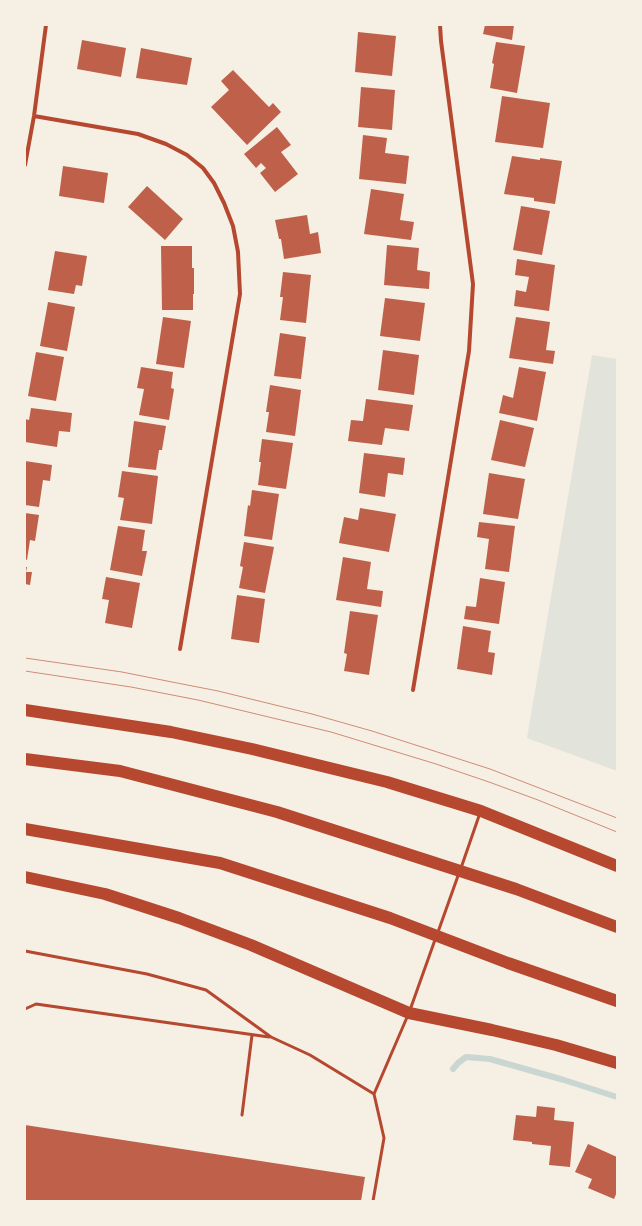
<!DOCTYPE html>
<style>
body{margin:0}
#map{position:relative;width:642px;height:1226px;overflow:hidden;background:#f6efe4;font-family:Raleway,sans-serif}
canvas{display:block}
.frame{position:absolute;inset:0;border:26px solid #f6efe4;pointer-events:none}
</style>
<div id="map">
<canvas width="642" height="1226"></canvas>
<div class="frame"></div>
</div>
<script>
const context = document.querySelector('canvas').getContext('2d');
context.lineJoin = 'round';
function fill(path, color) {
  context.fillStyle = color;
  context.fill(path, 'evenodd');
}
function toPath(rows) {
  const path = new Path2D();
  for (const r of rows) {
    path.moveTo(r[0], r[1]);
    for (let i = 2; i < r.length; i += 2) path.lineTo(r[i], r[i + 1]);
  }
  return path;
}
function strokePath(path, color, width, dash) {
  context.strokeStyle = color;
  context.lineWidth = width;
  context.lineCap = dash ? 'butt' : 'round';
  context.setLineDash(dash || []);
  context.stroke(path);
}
const green = toPath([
 [592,355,617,359,617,771,527,738]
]);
const stream = toPath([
 [453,1069,458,1063,466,1057,490,1059,564,1080,617,1097]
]);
const building = toPath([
 [485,25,514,25,512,40,483,34],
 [358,32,396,36,392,76,355,72],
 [82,40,126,48,121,77,77,69],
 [496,42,525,46,517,93,490,88,494,64,492,63],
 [141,48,192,58,187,85,136,78],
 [233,70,269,107,273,103,281,112,247,145,211,107,229,90,221,81],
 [361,87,395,90,392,130,358,127],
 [502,96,550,103,543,148,495,142],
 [277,127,291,145,281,152,298,174,275,192,260,173,266,168,261,163,256,168,244,154],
 [363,135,387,138,385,153,409,156,406,184,359,179],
 [512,156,540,160,540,158,562,161,555,204,534,201,534,198,504,194],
 [63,166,108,173,104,203,59,196],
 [147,186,183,219,165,240,128,207],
 [371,189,404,194,400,220,414,222,411,240,364,234],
 [521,206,550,211,542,255,513,250],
 [307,215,310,234,318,232,321,253,284,259,281,239,279,239,275,220],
 [387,245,419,248,417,270,430,272,429,289,384,285],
 [161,246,192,246,192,268,194,268,194,294,193,294,193,310,162,310],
 [55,251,87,256,82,286,76,285,74,294,48,290],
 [517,259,555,265,549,311,514,306,516,290,526,292,529,277,515,275],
 [283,272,311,275,306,323,280,320,283,297,280,297],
 [385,298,425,303,420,341,380,336],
 [48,302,75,307,67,351,40,346],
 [163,317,191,321,184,368,156,364],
 [516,317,550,322,546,350,555,351,553,364,509,358],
 [280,333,306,337,301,379,274,376],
 [383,350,419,355,414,395,378,390],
 [36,352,64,357,56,401,28,396],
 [141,367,173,372,171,388,174,389,169,420,139,415,144,389,137,388],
 [519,367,546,372,537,421,499,413,503,395,513,398],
 [270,385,301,390,295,436,266,432,269,412,266,412],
 [366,399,413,405,409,431,385,428,382,445,348,441,351,420,363,421],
 [31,408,72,413,70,432,59,431,57,447,25,442,25,419,29,420],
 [500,420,534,428,525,467,491,460],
 [134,421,166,426,162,450,159,450,156,470,128,467],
 [262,439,293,443,286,489,258,485,261,462,259,462],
 [364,453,405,458,403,475,388,473,385,497,359,493],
 [25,461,52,465,50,481,43,480,39,507,25,505],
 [122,471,158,476,152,524,120,520,124,498,118,497],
 [489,473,525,479,518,519,483,514],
 [252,490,279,494,272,540,244,536,248,505,250,506],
 [360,508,396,514,389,552,339,543,344,517,358,520],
 [25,513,39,515,35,541,30,540,27,560,25,559],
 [479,522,515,526,509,572,485,569,489,539,477,537],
 [118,526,145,530,142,551,147,551,142,576,110,570],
 [244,542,274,547,265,593,239,588,243,567,240,566],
 [343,557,371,562,367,589,383,591,381,607,336,600],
 [25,567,27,567,26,572,32,572,30,585,25,584],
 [106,577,140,583,132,628,105,623,109,600,102,599],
 [480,578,505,582,499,624,464,619,466,606,476,607],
 [237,595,265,599,259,643,231,639],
 [350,611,378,615,369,675,344,671,347,654,344,653],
 [463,626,491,631,488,652,495,653,492,675,457,669],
 [537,1106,555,1108,554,1120,574,1122,570,1167,549,1165,551,1146,532,1144,532,1142,513,1140,516,1115,536,1117],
 [25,1125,365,1177,361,1201,25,1201],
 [588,1144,617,1157,617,1192,614,1199,588,1188,592,1179,575,1172]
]);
const service = toPath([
 [461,868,480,813],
 [438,932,459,873],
 [25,951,147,974,206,990,271,1037,310,1055,374,1094],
 [25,1009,36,1004,269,1037],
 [410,1010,436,937],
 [242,1115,252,1035],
 [373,1201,384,1138,374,1094,408,1015]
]);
const minor = toPath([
 [34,116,138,134,166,144,187,155,203,168,214,183,224,203,233,226,238,252,240,294,180,649],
 [25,165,34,116,46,25],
 [413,690,469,351,473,284,441,41,440,25]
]);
const motorway = toPath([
 [25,710,171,732,252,749,387,782,481,811,617,866],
 [25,759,120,771,277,812,516,889,617,927],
 [25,829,220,863,390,918,508,963,617,1001],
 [25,877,105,894,179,918,251,945,409,1013,492,1030,556,1045,617,1063]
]);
const tram = toPath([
 [25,658,122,672,167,681,218,691,312,714,372,731,490,769,617,818],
 [25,671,131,687,198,700,331,732,436,764,489,782,538,800,617,832]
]);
fill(green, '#e2e4dc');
strokePath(stream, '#c9d6d2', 6);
fill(building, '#bf614a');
strokePath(service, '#b5482f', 3);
strokePath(minor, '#b5482f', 4);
strokePath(motorway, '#b5482f', 12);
strokePath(tram, '#cf8b77', 1);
</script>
